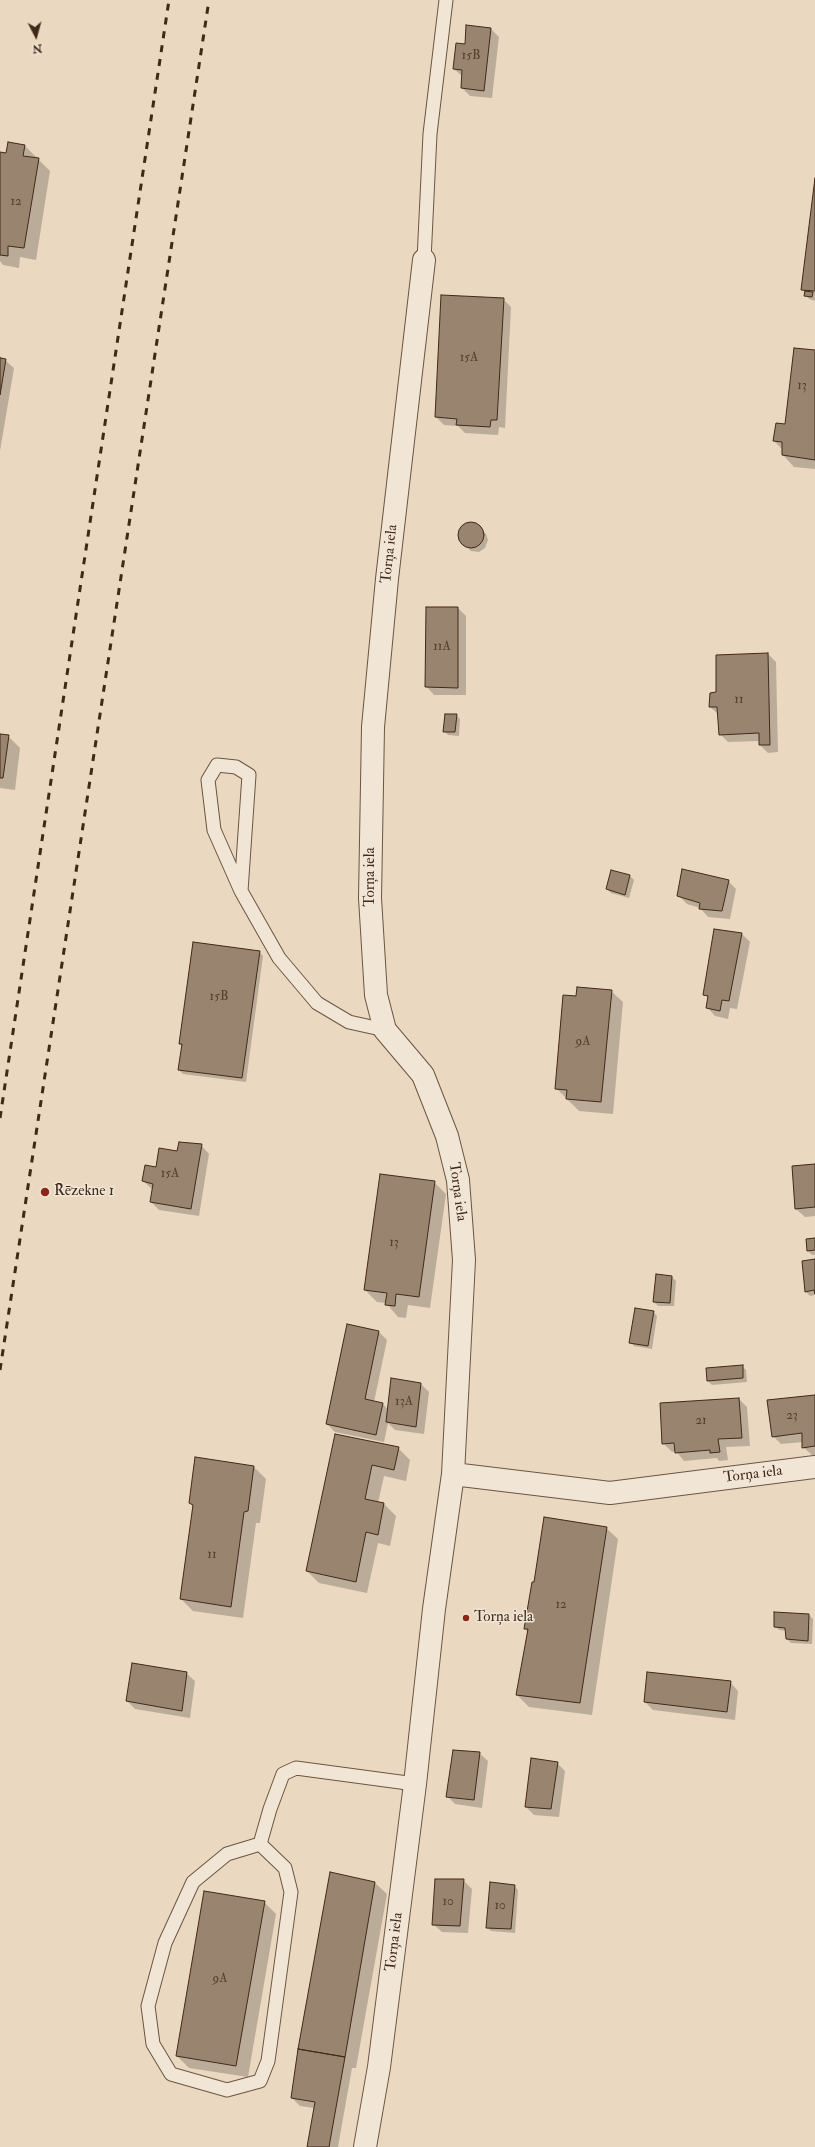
<!DOCTYPE html>
<meta charset="utf-8">
<style>
body{margin:0}
#map{position:relative;width:815px;height:2147px;overflow:hidden;background:#ead8c0;font-family:"IM FELL Double Pica",serif}
canvas{display:block}
.north{position:absolute;left:16px;top:16px;width:40px;height:40px;-webkit-text-stroke:3px #f1e6d6;paint-order:stroke;rotate:174deg;font-size:11px;font-weight:700;line-height:16px;text-align:center;color:#412918}
.north::after{content:'';display:block;margin:auto;width:14px;height:18px;background:#412918;clip-path:polygon(50% 0,100% 100%,50% 72%,0 100%)}
</style>
<div id="map">
<canvas width="815" height="2147"></canvas>
<div class="north">N</div>
</div>
<script>
const context = document.querySelector('canvas').getContext('2d');
context.lineJoin = 'round';
function fill(path, color) {
  context.fillStyle = color;
  context.fill(path, 'evenodd');
}
function toPath(rows) {
  const path = new Path2D();
  for (const r of rows) {
    if (r.length === 3) {
      path.moveTo(r[0] + r[2], r[1]);
      path.arc(r[0], r[1], r[2], 0, 2 * Math.PI);
      continue;
    }
    path.moveTo(r[0], r[1]);
    for (let i = 2; i < r.length; i += 2) path.lineTo(r[i], r[i + 1]);
  }
  return path;
}
function strokePath(path, color, width, dash) {
  context.strokeStyle = color;
  context.lineWidth = width;
  context.lineCap = dash ? 'butt' : 'round';
  context.setLineDash(dash || []);
  context.stroke(path);
}
function write(font, color, halo, rows, align = 'center') {
  context.font = font + ' "IM FELL Double Pica",serif';
  context.lineWidth = 3;
  context.setLineDash([]);
  context.textBaseline = 'middle';
  context.strokeStyle = halo;
  context.fillStyle = color;
  for (const [text, x, y, turn = 0] of rows) {
    context.save();
    context.translate(x, y);
    context.rotate((+turn || 0) * Math.PI / 180);
    context.textAlign = isNaN(turn) ? turn : align;
    if (halo) context.strokeText(text, 0, 0);
    context.fillText(text, 0, 0);
    context.restore();
  }
}
const shadow = toPath([
 [491,29,499,37,492,98,470,96,462,88,463,77,454,69,466,45],
 [25,146,50,171,36,260,20,257,19,268,3,265,0,261,0,153,7,154],
 [815,185,815,301,809,299,802,289],
 [503,299,511,307,505,428,499,427,498,435,465,433,458,426,444,425,436,417],
 [815,351,815,469,794,467,783,455,783,450,774,441,786,425],
 [0,356,14,368,0,451],
 [467,524,477,524,486,534,488,540,485,548,479,552,471,551,460,541,459,531],
 [427,608,458,608,466,616,466,695,434,695,426,686],
 [768,654,776,662,778,752,768,753,760,745,760,741,728,742,720,734,719,715,710,707,711,694,717,693],
 [456,715,460,719,459,736,448,735,444,731],
 [0,735,8,736,20,748,15,790,0,788],
 [630,876,634,880,629,898,611,893,607,889],
 [728,881,736,889,730,919,708,917,700,908,687,904,678,895],
 [742,934,750,942,737,1009,730,1008,728,1019,715,1016,707,1007,708,998,705,994],
 [194,943,259,952,263,956,246,1082,183,1074,179,1070,182,1046,180,1044],
 [611,991,623,1002,613,1114,579,1111,556,1088,577,997],
 [201,1145,209,1154,199,1216,159,1210,151,1202,153,1190,143,1181,157,1168,178,1152],
 [815,1165,815,1216,805,1217,796,1209],
 [434,1182,446,1194,430,1308,408,1305,406,1318,398,1317,386,1303,377,1302,365,1290],
 [815,1239,815,1255,812,1255,808,1251,807,1240],
 [815,1260,815,1295,810,1296,806,1292,803,1262],
 [656,1275,672,1277,676,1281,674,1306,658,1306,654,1302],
 [653,1312,657,1316,652,1349,634,1346,630,1342],
 [379,1332,387,1340,374,1402,383,1404,388,1410,392,1379,421,1384,429,1392,424,1434,395,1430,388,1423,384,1442,335,1432,327,1424],
 [742,1366,746,1370,747,1382,712,1385,708,1381],
 [815,1396,815,1455,812,1455,803,1447,803,1442,781,1444,773,1436],
 [739,1399,747,1407,750,1446,726,1447,728,1460,719,1461,717,1458,684,1461,676,1451,672,1452,663,1443],
 [336,1435,398,1448,410,1460,406,1481,384,1476,378,1503,384,1504,396,1516,390,1546,378,1543,367,1593,319,1583,307,1571],
 [196,1458,254,1467,266,1479,260,1523,256,1523,243,1618,193,1611,181,1599,194,1507,190,1503],
 [606,1528,618,1539,592,1715,529,1707,517,1695,528,1632,525,1629,533,1583],
 [809,1615,813,1619,812,1644,791,1643,787,1639,786,1631,779,1630,775,1626],
 [186,1673,195,1681,190,1718,135,1709,127,1701],
 [730,1682,738,1691,735,1720,653,1710,645,1702],
 [479,1753,488,1761,482,1808,455,1804,447,1796],
 [557,1763,565,1771,559,1817,534,1815,526,1807],
 [463,1880,472,1889,468,1933,442,1932,433,1924],
 [375,1883,387,1894,356,2068,352,2068,338,2147,308,2147,314,2108,300,2106,292,2098],
 [514,1886,518,1890,515,1933,491,1931,487,1927],
 [264,1902,276,1914,248,2077,189,2068,177,2056]
]);
const building = toPath([
 [466,25,491,28,484,91,461,88,462,70,453,69,456,43,465,44,466,25],
 [8,142,25,145,23,156,39,158,24,248,8,246,8,256,0,255,0,152,6,153,8,142],
 [815,178,815,291,801,290,815,178],
 [805,291,813,292,812,297,804,296,805,291],
 [441,295,504,298,497,420,491,420,490,427,456,425,457,419,435,417,441,295],
 [794,348,815,350,815,460,782,455,782,442,773,441,776,423,785,424,794,348],
 [0,358,6,359,0,395,0,358],
 [471,535,13],
 [426,607,458,607,458,688,425,687,426,607],
 [768,653,770,745,759,745,759,733,719,735,717,707,709,707,710,693,716,692,716,655,768,653],
 [445,714,457,714,455,732,443,732,445,714],
 [0,734,9,735,3,778,0,778,0,734],
 [682,869,729,880,722,911,699,909,700,903,677,896,682,869],
 [611,870,630,875,625,895,606,889,611,870],
 [714,929,742,933,729,1001,722,1000,720,1011,706,1008,708,996,703,995,714,929],
 [193,942,260,951,242,1078,178,1070,182,1044,179,1044,193,942],
 [577,987,612,990,601,1102,566,1099,567,1090,555,1089,563,995,576,996,577,987],
 [179,1142,202,1144,191,1209,150,1202,153,1184,142,1181,145,1165,156,1167,159,1148,177,1151,179,1142],
 [815,1164,815,1207,795,1209,792,1166,815,1164],
 [380,1174,435,1181,419,1297,396,1294,395,1306,385,1305,387,1293,364,1290,380,1174],
 [815,1238,815,1250,807,1251,806,1239,815,1238],
 [815,1259,815,1294,814,1290,805,1292,802,1261,815,1259],
 [656,1274,672,1276,670,1303,653,1302,656,1274],
 [635,1308,654,1311,648,1346,629,1343,635,1308],
 [347,1324,379,1331,365,1399,383,1403,376,1435,326,1424,347,1324],
 [743,1365,743,1378,707,1381,706,1368,743,1365],
 [391,1378,421,1383,416,1427,386,1422,391,1378],
 [815,1395,815,1446,802,1448,802,1433,772,1437,767,1400,815,1395],
 [739,1398,742,1438,718,1439,720,1452,710,1453,710,1450,675,1453,674,1443,662,1444,660,1403,739,1398],
 [335,1434,399,1447,394,1470,372,1465,365,1499,384,1503,378,1535,366,1532,356,1582,306,1571,335,1434],
 [195,1457,254,1466,248,1511,244,1512,231,1607,180,1599,193,1505,189,1503,195,1457],
 [544,1517,607,1527,580,1703,516,1695,528,1629,524,1629,532,1582,534,1582,544,1517],
 [774,1612,809,1614,808,1641,786,1639,785,1628,774,1627,774,1612],
 [132,1663,187,1672,182,1711,126,1701,132,1663],
 [647,1672,731,1681,727,1712,644,1702,647,1672],
 [453,1750,480,1752,474,1800,446,1797,453,1750],
 [531,1758,558,1762,551,1809,525,1807,531,1758],
 [330,1872,375,1882,345,2057,298,2049,330,1872],
 [435,1879,464,1879,460,1926,432,1925,435,1879],
 [490,1882,515,1885,511,1929,486,1928,490,1882],
 [204,1891,265,1901,236,2066,176,2056,204,1891],
 [298,2049,345,2057,329,2147,307,2147,315,2102,291,2098,298,2049]
]);
const service = toPath([
 [424,260,430,134,446,0],
 [241,891,214,830,208,780,217,765,236,767,249,775,241,891,279,958,317,1003,349,1022,385,1030],
 [260,1844,285,1868,291,1892,268,2061,260,2081,227,2090,171,2074,153,2044,148,2006,165,1943,193,1882,227,1854,260,1844,270,1809,283,1774,296,1768,415,1784]
]);
const tertiary = toPath([
 [453,1474,610,1493,815,1467],
 [365,2147,379,2067,415,1784,434,1609,453,1474,464,1260,458,1180,447,1136,423,1075,385,1030,376,995,370,898,373,727,387,579,424,260]
]);
const rail = toPath([
 [0,1118,169,0],
 [0,1370,209,0]
]);
const markers = [
 [45,1192,5,"#8f2418"],
 [466,1618,4,"#8f2418"]
];
const numberNames = [
 ["15B",471,56],
 ["12",16,202],
 ["15A",469,358],
 ["13",802,386],
 ["11A",442,647],
 ["11",739,700],
 ["15B",219,997],
 ["9A",583,1042],
 ["15A",170,1174],
 ["13",394,1243],
 ["13A",404,1402],
 ["23",792,1416],
 ["21",701,1421],
 ["11",212,1555],
 ["12",561,1605],
 ["10",448,1902],
 ["10",500,1906],
 ["9A",220,1979]
];
const streetNames = [
 ["Torņa iela",390,554,-84],
 ["Torņa iela",371,877,-90],
 ["Torņa iela",457,1192,82],
 ["Torņa iela",753,1475,-7],
 ["Torņa iela",395,1942,-83]
];
const poiNames = [
 ["Rēzekne 1",54,1192],
 ["Torņa iela",474,1618]
];
fill(shadow, '#0003');
fill(building, '#99846f');
strokePath(building, '#412918', 1);
strokePath(service, '#6b5542', 15);
strokePath(tertiary, '#6b5542', 24);
strokePath(service, '#f1e6d6', 13);
strokePath(tertiary, '#f1e6d6', 22);
strokePath(rail, '#412918', 3, [7, 7]);
for (const [x, y, r, color] of markers) {
  const dot = new Path2D();
  dot.arc(x, y, r, 0, 2 * Math.PI);
  context.fillStyle = color;
  context.fill(dot);
  strokePath(dot, '#f1e6d6', 1.5);
}
write('13px', '#57402e', null, numberNames);
write('15px', '#412918', '#f1e6d6', streetNames);
write('15px', '#412918', '#f1e6d6', poiNames, 'left');
</script>
